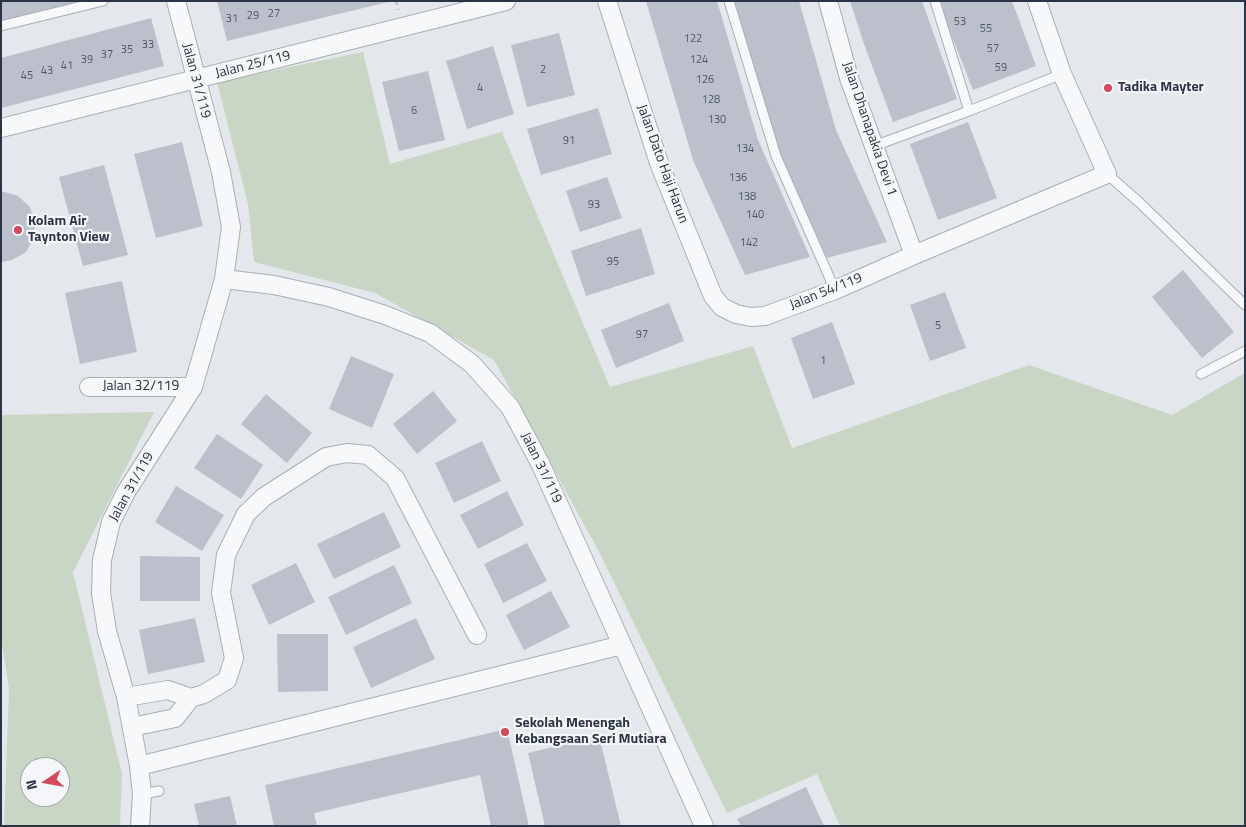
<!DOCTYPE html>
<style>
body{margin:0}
#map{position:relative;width:1246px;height:827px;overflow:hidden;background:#e4e7ec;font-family:"Titillium Web",sans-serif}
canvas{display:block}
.frame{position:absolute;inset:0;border:2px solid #2b3445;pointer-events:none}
.north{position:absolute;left:20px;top:757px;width:50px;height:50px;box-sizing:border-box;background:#f4f6f9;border:1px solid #a4a8b1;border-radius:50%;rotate:258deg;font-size:14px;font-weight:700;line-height:20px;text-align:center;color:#2b3445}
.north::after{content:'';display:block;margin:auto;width:18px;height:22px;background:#d1495b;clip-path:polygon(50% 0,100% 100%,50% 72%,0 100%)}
</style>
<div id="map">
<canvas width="1246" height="827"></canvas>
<div class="frame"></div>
<div class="north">N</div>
</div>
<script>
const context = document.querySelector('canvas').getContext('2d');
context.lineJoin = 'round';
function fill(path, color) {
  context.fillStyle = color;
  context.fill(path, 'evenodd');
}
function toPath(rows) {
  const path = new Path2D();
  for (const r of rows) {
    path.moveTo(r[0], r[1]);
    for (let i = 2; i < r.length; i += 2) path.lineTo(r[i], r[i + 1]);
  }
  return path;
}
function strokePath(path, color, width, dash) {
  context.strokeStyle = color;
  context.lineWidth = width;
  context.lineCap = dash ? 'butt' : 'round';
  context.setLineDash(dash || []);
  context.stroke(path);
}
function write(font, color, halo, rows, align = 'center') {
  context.font = font + ' "Titillium Web",sans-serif';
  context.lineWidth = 4.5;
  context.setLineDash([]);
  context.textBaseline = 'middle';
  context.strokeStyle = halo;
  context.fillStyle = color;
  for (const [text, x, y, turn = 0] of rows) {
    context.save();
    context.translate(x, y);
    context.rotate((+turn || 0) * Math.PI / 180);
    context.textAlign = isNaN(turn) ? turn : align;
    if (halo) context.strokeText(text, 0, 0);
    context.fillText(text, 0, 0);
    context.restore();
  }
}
const green = toPath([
 [363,52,390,164,502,132,610,387,753,346,792,448,1029,365,1172,415,1245,373,1245,826,840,826,817,774,727,813,598,550,494,360,375,293,254,262,248,204,217,82],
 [154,412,73,572,122,774,120,826,4,826,9,689,1,637,1,415],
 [30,767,60,767,60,797,30,797]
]);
const building = toPath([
 [1,1,77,1,77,2,1,21],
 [217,1,388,1,388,2,227,41],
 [646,1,717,1,758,140,810,257,745,275,693,160],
 [734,1,799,1,836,130,887,242,827,258,776,147],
 [850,1,922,1,957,99,893,122,864,44],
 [938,1,1012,1,1036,66,973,90],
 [151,18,164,66,1,108,1,58],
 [559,33,575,95,527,107,511,45],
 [493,46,514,114,467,129,446,61],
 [428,71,445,140,399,151,382,82],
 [598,108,612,154,541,175,527,129],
 [968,122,997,198,938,220,910,144],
 [182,142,203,226,156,238,134,154],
 [104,165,128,255,83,266,59,177],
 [607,177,622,218,580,232,566,191],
 [1,191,18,196,30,207,35,222,34,238,26,252,12,260,1,262],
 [641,228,655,274,586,296,571,251],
 [1183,270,1234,332,1202,358,1152,297],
 [122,281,137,352,80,364,65,293],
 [945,292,966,348,930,361,910,305],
 [669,303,684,341,616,368,601,330],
 [832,322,855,384,813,399,791,338],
 [351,356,394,374,372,428,329,409],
 [433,391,457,421,417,454,393,424],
 [266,394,312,433,287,463,241,424],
 [217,434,263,465,241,499,194,468],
 [482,441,501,481,454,503,435,463],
 [176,486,224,515,202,551,155,522],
 [507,491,524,525,478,549,460,515],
 [384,512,401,547,334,579,317,544],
 [527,543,547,581,503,603,484,564],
 [140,556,200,557,200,601,140,601],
 [296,563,315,602,269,625,251,585],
 [394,565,412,603,346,635,328,597],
 [551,591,570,627,524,650,506,615],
 [195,618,205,662,148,674,139,630],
 [416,618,435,659,371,688,353,647],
 [277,634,328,634,328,691,278,692],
 [507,729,529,826,491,826,480,775,314,813,317,826,274,826,265,785],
 [599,736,621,826,545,826,528,753],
 [806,787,824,826,741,826,737,819],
 [230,796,237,826,199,826,194,804]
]);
const path = toPath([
 [396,1,398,10]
]);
const lane = toPath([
 [729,1,776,156,835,290],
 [935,1,969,111],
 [1,26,103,1],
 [874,146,969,111,1062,74],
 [1107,174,1140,203,1245,305],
 [1201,374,1245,351],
 [142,794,159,791]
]);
const street = toPath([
 [607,1,659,163,713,296,722,307,736,314,751,317,765,316,835,290,914,255,1107,174,1062,74,1037,1],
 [828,1,849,78,914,255],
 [1,128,506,1],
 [224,279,274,285,329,297,385,315,430,333,472,364,510,407,540,463,704,826],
 [89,387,193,387],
 [126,697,168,690,191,698],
 [132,727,175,718,191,698,204,694,227,680,234,658,221,593,226,555,246,514,264,497,326,457,347,453,368,455,395,478,477,635],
 [139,766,622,645],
 [140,826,142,794,139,766,126,697,107,631,101,593,102,560,111,522,126,492,193,387,224,279,231,227,221,172,176,1]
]);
const markers = [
 [1108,88,5,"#d1495b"],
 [18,230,5,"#d1495b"],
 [505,732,5,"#d1495b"]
];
const numberNames = [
 ["27",274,14],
 ["29",253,16],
 ["31",232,19],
 ["53",960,22],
 ["55",986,29],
 ["122",693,39],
 ["33",148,45],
 ["57",993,49],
 ["35",127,50],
 ["37",107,55],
 ["39",87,60],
 ["124",699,60],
 ["41",67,66],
 ["59",1001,68],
 ["2",543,70],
 ["43",47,71],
 ["45",27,76],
 ["126",705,80],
 ["4",480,88],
 ["128",711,100],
 ["6",414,111],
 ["130",717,120],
 ["91",569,141],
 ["134",745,149],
 ["136",738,178],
 ["138",747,197],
 ["93",594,205],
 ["140",755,215],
 ["142",749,243],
 ["95",613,262],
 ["5",938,326],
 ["97",642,335],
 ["1",823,361]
];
const streetNames = [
 ["Jalan 25/119",253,65,-14],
 ["Jalan 31/119",196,81,75],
 ["Jalan Dhanapakia Devi 1",869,129,71],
 ["Jalan Dato Haji Harun",662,164,70],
 ["Jalan 54/119",826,292,-22],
 ["Jalan 32/119",141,387],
 ["Jalan 31/119",541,468,64],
 ["Jalan 31/119",132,487,-61]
];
const poiNames = [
 ["Tadika Mayter",1118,88],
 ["Kolam Air",28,222],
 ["Taynton View",28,238],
 ["Sekolah Menengah",515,724],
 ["Kebangsaan Seri Mutiara",515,740]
];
fill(green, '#c9d6c5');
fill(building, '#bbc0ca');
strokePath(lane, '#a9aeb7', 11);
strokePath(street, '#a9aeb7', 20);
strokePath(path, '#c2c5cb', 3, [4, 4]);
strokePath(lane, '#f7f8fa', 9);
strokePath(street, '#f7f8fa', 18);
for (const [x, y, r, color] of markers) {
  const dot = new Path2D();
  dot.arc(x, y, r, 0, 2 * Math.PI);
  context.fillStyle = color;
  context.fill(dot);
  strokePath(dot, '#f4f6f9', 2);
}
write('11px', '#4f5766', null, numberNames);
write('14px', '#2b3445', '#f4f6f9', streetNames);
write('bold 14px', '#2b3445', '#f4f6f9', poiNames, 'left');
</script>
